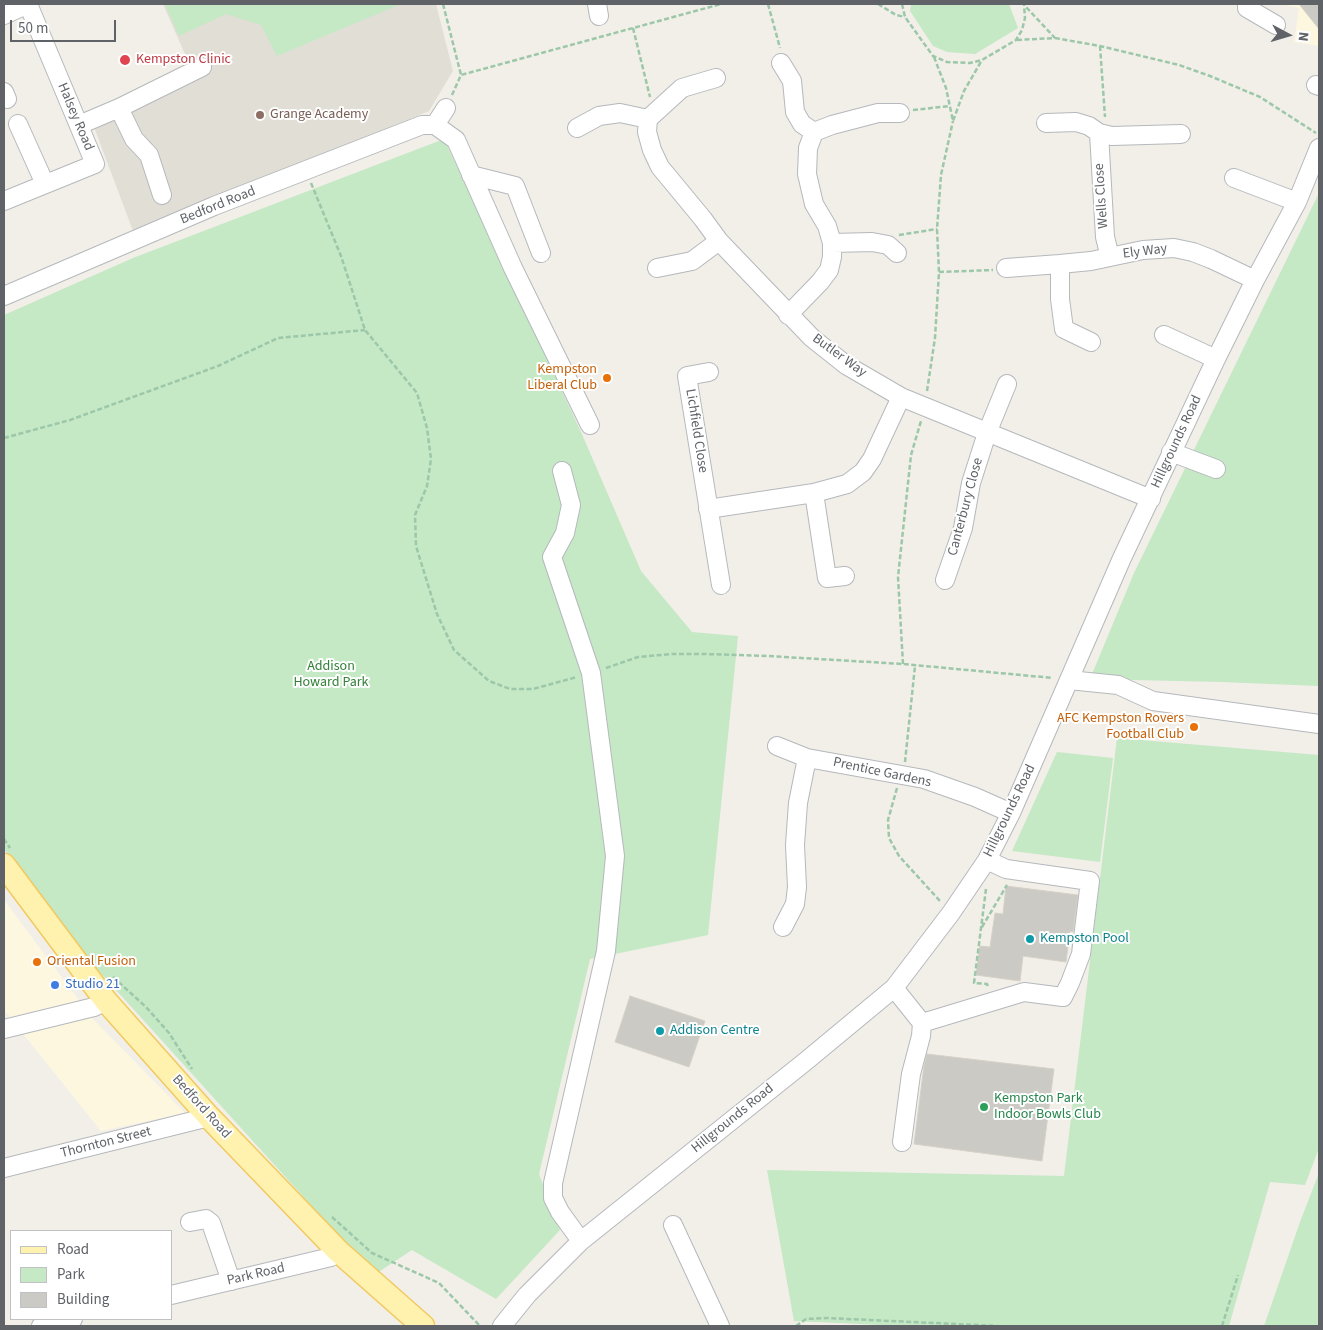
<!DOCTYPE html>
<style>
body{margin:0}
#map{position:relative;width:1323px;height:1330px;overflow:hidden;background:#f1efe8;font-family:"Source Sans 3",sans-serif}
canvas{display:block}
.frame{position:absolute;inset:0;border:5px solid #5f6368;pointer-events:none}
.legend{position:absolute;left:10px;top:1230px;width:162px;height:90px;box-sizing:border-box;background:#fff;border:1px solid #bfc1c3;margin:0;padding:6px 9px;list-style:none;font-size:15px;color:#5f6368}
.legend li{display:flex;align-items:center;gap:10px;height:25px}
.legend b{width:25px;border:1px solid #bfc1c3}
.north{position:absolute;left:1263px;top:10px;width:50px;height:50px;-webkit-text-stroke:4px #fff;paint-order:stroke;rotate:96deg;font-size:14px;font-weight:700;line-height:20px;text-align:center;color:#5f6368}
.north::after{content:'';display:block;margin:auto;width:18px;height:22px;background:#5f6368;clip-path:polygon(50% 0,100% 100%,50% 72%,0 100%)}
.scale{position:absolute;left:10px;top:20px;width:106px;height:22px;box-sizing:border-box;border:2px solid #5f6368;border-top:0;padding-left:6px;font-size:15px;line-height:18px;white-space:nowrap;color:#5f6368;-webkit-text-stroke:4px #fff;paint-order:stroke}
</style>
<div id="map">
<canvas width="1323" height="1330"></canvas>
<div class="frame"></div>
<ul class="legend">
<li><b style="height:6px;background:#fff2af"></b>Road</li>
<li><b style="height:14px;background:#c5e8c5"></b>Park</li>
<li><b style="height:14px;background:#cccac5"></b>Building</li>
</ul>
<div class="north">N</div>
<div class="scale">50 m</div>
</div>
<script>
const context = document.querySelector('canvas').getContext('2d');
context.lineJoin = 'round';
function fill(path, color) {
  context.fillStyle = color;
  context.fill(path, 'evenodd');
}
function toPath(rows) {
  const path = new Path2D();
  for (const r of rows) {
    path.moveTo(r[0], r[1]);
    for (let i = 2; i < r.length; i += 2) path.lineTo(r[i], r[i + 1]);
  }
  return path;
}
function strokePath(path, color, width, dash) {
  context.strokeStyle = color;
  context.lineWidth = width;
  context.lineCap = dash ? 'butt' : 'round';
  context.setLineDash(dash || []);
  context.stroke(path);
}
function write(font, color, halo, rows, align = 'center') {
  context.font = font + ' "Source Sans 3",sans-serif';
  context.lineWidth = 4;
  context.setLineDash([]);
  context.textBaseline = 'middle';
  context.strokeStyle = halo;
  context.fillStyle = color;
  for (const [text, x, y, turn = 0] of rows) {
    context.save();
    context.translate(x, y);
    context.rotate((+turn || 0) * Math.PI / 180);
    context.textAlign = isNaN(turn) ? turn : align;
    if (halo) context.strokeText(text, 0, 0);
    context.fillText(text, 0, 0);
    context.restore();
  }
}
const commercial = toPath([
 [1281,4,1319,4,1319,46,1294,42,1299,8],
 [4,900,92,1018,185,1113,101,1131,4,1010]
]);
const education = toPath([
 [163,4,436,4,453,71,429,111,133,231,91,119,195,77]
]);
const green = toPath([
 [165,4,401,4,277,56,261,25,226,14,179,36],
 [911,4,1009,4,1018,28,975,54,947,52,933,46,910,11],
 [444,139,581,432,641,571,692,632,738,636,708,935,590,959,539,1174,560,1230,496,1299,412,1250,377,1273,338,1235,97,969,4,849,4,315,133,258],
 [1319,193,1319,686,1221,682,1090,679,1134,573],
 [1117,738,1319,755,1319,1148,1305,1185,1270,1182,1229,1326,903,1326,794,1321,767,1170,1064,1176],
 [1057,752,1113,758,1100,862,1012,851],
 [1319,1173,1319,1326,1264,1326,1300,1222]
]);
const building = toPath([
 [1299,4,1319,4,1319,29,1299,4],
 [1006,886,1078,895,1073,932,1070,931,1066,962,1023,956,1020,981,976,975,980,946,990,947,995,913,1003,914,1006,886],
 [630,996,705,1021,689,1067,615,1042,630,996],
 [927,1054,1054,1069,1042,1161,914,1144,924,1066,927,1054]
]);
const path = toPath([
 [443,4,461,75],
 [768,4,780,48],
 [878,4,896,15,905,17],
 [902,4,905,17,933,56,947,62,970,63,982,60,1016,40,1022,30,1025,18,1024,4],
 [633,28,650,97],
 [1055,38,1100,46,1179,65,1210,76,1260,97,1316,133],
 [1017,40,1055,38,1026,7],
 [1100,46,1105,117],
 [934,57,946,88,953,121,964,91,982,60],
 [452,95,461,75,721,4],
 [913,110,950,106],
 [311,183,341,256,365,330,417,393,427,428,431,459,427,486,415,515,416,546,437,614,454,650,489,681,510,689,533,689,577,677],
 [899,235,937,229],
 [939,272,993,270],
 [927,391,935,338,939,272,937,229,941,175,953,121],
 [4,438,70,420,218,366,278,338,365,330],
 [903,664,898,577,911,455,921,421],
 [606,668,638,657,672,654,705,654,768,656,903,664,1053,678],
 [905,762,915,666],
 [897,788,888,820,889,838,899,856,940,901],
 [4,839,10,848],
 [986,889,974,983,987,984,988,987],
 [982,927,1007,885],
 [113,977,146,1007,169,1033,192,1069],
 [332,1217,372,1253,439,1283,480,1326],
 [796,1326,806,1319,827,1318,998,1326],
 [1222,1326,1238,1275]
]);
const minor = toPath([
 [597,4,599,16],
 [1247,4,1247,8,1276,25],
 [4,15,28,4,95,164,4,201],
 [781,63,792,81,795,112,802,124,814,132],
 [716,78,682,88,648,119,647,132,652,150,660,167,703,219,719,241,812,338,846,365,901,397,1151,499],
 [1316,85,1319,86],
 [4,92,7,99],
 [119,108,202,67],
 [1046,123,1076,122,1089,126,1099,133,1112,136,1181,134],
 [18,124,45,184],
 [79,125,119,108,134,139,149,155,162,195],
 [435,125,456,140,513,268,590,425],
 [577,128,599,116,620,113,648,119],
 [1099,133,1105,237,1110,257],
 [471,175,515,186,541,253],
 [1234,178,1297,202],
 [832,243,872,242,888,245,897,253],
 [657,268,692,261,719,241],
 [1006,268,1060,264],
 [4,296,214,206,422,125,435,125,446,108],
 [788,315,820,282,829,270,832,257,832,243,827,226,814,204,807,174,808,148,814,132,832,125,878,113,900,113],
 [1164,335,1216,359],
 [1091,342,1064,329,1060,299,1060,264,1091,261,1143,250,1174,248,1193,252,1211,259,1255,280],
 [709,372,687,376,721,585],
 [1171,452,1216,469],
 [562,471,571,505,565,533,552,557,591,673,615,856,606,951,553,1183,553,1198,560,1212,581,1241],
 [814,493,827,578,845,576],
 [708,509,814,493,847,484,863,472,872,459,901,397],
 [945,580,963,528,971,483,987,433,1007,384],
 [1069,680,1118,685,1153,701,1319,724],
 [777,746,807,758,924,779,975,797,1011,813],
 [783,927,795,904,797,887,795,845,798,803,807,758],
 [894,988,922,1023,921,1036,911,1074,902,1142],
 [922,1023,1024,992,1063,997,1070,983,1081,954,1090,881,1006,869,987,860],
 [4,1029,94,1007,106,1001],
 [4,1168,209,1117],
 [190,1222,206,1219,211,1223,231,1281],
 [673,1225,720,1326],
 [171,1295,331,1257,338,1251],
 [41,1326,73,1319],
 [502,1326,527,1295,581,1241,806,1061,894,988,951,913,987,860,1011,813,1122,558,1216,359,1255,280,1297,202,1319,148]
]);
const major = toPath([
 [4,865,106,1001,209,1117,338,1251,423,1326]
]);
const markers = [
 [125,60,6,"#e0444e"],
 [260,115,5,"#8d6e63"],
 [607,378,5,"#e8710a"],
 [1194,727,5,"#e8710a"],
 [1030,939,5,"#0f9aa8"],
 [37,962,5,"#e8710a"],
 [55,985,5,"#3f7fe0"],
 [660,1031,5,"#0f9aa8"],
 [984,1107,5,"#2e9e5b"]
];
const healthNames = [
 ["Kempston Clinic",136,60]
];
const educationNames = [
 ["Grange Academy",270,115]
];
const streetNames = [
 ["Halsey Road",75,117,67],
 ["Wells Close",1102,196,-94],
 ["Bedford Road",218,206,-22],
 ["Ely Way",1145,252,-7],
 ["Butler Way",839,356,36],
 ["Lichfield Close",696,431,81],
 ["Hillgrounds Road",1177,442,-65],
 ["Canterbury Close",966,507,-75],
 ["Prentice Gardens",882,773,12],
 ["Hillgrounds Road",1010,811,-64],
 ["Bedford Road",201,1107,48],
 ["Hillgrounds Road",733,1119,-39],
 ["Thornton Street",106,1143,-14],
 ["Park Road",256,1275,-13]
];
const foodNames = [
 ["Kempston",597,370],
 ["Liberal Club",597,386],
 ["AFC Kempston Rovers",1184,719],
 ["Football Club",1184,735],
 ["Oriental Fusion",47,962,"left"]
];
const parkNames = [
 ["Addison",331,667],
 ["Howard Park",331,683]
];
const cultureNames = [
 ["Kempston Pool",1040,939],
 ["Addison Centre",670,1031]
];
const shopNames = [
 ["Studio 21",65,985]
];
const leisureNames = [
 ["Kempston Park",994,1099],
 ["Indoor Bowls Club",994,1115]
];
fill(commercial, '#fef7e0');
fill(education, '#e1ded6');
fill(green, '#c5e8c5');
fill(building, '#cccac5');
strokePath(building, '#d6d1c6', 1);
strokePath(minor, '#b5b8bc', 20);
strokePath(major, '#f2c960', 25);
strokePath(path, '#9cc7a9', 2.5, [5, 2.5]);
strokePath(minor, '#fff', 18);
strokePath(major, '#fff2af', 22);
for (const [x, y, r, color] of markers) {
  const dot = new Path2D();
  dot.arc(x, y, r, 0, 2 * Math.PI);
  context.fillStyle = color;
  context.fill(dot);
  strokePath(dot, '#fff', 2);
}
write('14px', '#be3a42', '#fff', healthNames, 'left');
write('14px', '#785e54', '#fff', educationNames, 'left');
write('14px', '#5f6368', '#fff', streetNames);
write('14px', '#c56008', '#fff', foodNames, 'right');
write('14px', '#348238', '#fff', parkNames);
write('14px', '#0d838f', '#fff', cultureNames, 'left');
write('14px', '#366cbe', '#fff', shopNames, 'left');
write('14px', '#27864d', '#fff', leisureNames, 'left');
</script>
